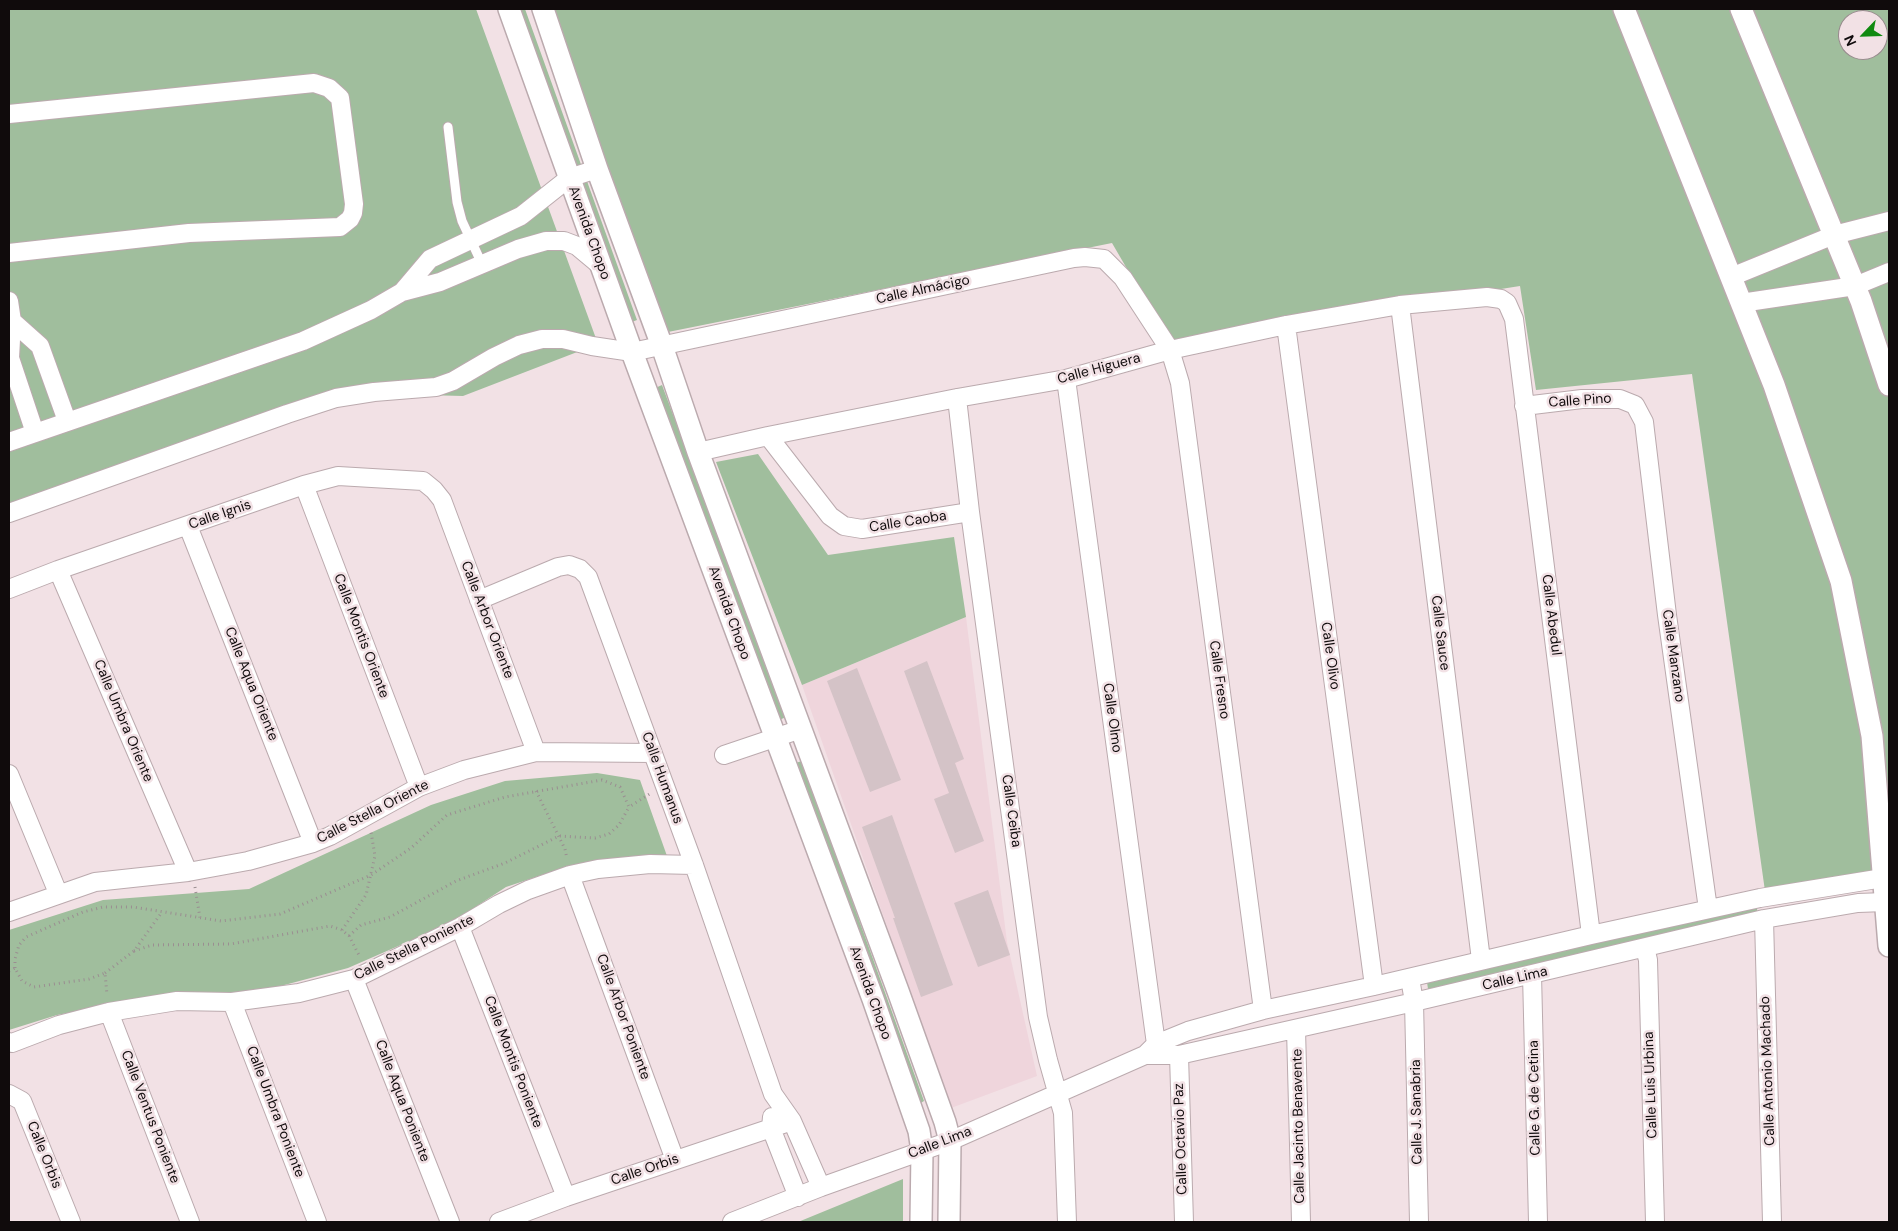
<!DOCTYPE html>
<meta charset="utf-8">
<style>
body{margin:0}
#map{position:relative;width:1898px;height:1231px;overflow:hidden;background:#f2e1e5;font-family:"DM Sans",sans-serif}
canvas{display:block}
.frame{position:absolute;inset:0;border:10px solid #100b0c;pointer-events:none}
.north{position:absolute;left:1838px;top:10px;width:50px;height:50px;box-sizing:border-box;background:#f2e1e5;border:1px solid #988b8e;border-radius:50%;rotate:246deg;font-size:14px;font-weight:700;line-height:20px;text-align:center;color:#100b0c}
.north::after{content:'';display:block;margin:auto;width:18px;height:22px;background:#108a10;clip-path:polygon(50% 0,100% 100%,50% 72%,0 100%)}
</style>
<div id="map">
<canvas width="1898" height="1231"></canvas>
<div class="frame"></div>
<div class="north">N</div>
</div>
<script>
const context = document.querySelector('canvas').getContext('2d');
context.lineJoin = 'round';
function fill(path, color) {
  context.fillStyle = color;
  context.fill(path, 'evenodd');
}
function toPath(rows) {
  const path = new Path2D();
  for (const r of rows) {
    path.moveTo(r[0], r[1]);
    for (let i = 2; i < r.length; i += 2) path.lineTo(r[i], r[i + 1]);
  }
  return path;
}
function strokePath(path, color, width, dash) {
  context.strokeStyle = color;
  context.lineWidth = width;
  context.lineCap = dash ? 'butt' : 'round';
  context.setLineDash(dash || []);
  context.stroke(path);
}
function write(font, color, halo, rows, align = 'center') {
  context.font = font + ' "DM Sans",sans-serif';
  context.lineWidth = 5;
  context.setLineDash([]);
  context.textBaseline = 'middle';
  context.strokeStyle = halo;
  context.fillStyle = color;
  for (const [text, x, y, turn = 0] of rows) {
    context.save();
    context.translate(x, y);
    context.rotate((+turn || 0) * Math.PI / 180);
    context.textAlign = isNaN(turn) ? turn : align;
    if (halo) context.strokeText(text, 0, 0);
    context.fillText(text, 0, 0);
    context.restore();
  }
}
const built = toPath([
 [966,617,1007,942,1037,1076,951,1108,802,685]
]);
const green = toPath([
 [9,9,476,9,598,344,463,396,348,393,9,503],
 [515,9,525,9,637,320,629,323],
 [548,9,1889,9,1889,885,1765,891,1692,374,1536,390,1520,286,1169,341,1112,243,663,333],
 [1848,20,1878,20,1878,50,1848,50],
 [662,385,786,717,777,721,653,389],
 [758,454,828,555,954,537,966,617,802,685,716,462],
 [802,761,924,1101,914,1107,792,764],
 [597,773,640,780,667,856,572,865,506,887,451,923,348,968,277,987,238,992,172,994,57,1015,9,1030,9,930,103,900,249,889,431,805,505,781],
 [1756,904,1758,914,1428,989,1427,982],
 [903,1179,903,1222,798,1222]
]);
const building = toPath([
 [927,661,964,759,955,763,984,841,955,853,934,799,949,793,904,671],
 [857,668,901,780,870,792,827,681],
 [892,815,953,985,921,997,893,918,895,918,862,827],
 [988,890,1010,955,978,967,954,903]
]);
const path = toPath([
 [536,791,565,849,567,859],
 [195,887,200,918],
 [342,930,366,895,375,856,371,832],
 [349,936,361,925,390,917,456,881,505,863,559,836,595,838,609,834,619,825,629,807],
 [134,951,152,945,231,944,330,926,342,930,349,936,360,957],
 [15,968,15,959,19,945,26,937,83,912,103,907,133,907,221,921,280,914,371,875,411,848,447,815,505,797,602,780,620,787,629,807,651,793],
 [9,971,15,968,22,981,34,987,89,979,105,973,107,995],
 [105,973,134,951,162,912]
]);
const service = toPath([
 [448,127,457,202,462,221,482,264]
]);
const minor = toPath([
 [9,114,314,83,329,88,340,98,354,204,353,213,350,219,340,227,189,233,9,253],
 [1731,277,1834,235,1889,221],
 [402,292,430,259,521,216,569,178,597,169],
 [9,301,12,321,10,358,35,433],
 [1741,303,1855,286,1889,272],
 [1400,305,1481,960],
 [12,321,40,346,67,421],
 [1286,325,1374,986],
 [1066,379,1156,1044,1159,1055],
 [957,398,970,512,1038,1017,1048,1060,1063,1113,1067,1222],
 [1524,406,1582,399,1620,399,1635,405,1644,422,1667,615,1708,909],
 [768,436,830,516,844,526,862,529,970,512],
 [9,442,303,341,371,310,402,292,440,282,518,249,546,241,564,241,577,246,601,266],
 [698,452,768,436,957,398,1066,379,1170,350,1286,325,1400,305,1487,297,1501,299,1507,303,1514,319,1591,935],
 [304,485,419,787],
 [9,513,287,414,336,398,374,392,436,387,453,381,494,357,519,345,542,339,563,339,592,346,632,352,1074,258,1085,257,1104,259,1123,278,1170,350,1180,383,1263,1010],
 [188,526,313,843],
 [58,570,188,872],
 [9,589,58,570,304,485,338,476,423,481,434,490,442,500,536,752],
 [479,600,558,567,569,565,580,569,588,577,694,865,773,1094,792,1121,821,1187],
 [724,755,801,729],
 [9,774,58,893],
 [570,875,675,1160],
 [9,912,95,882,188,872,248,861,313,843,330,836,419,787,464,770,536,752,653,753],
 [1764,919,1772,1222],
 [460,927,566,1197],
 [1645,948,1648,960,1655,1222],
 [1532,974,1538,1222],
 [1410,978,1414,1002,1419,1222],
 [354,979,450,1222],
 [232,1002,317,1222],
 [109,1012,190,1222],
 [1296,1029,1301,1222],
 [9,1042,12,1043,59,1025,109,1012,177,1001,232,1002,299,993,354,979,460,927,499,904,528,890,570,875,598,869,650,864,694,865],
 [1145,1055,1179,1055,1414,1002,1764,919,1858,903,1885,902],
 [1179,1055,1184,1222],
 [9,1094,22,1101,71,1222],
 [772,1117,771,1128,798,1197],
 [499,1222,566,1197,792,1121],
 [732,1222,821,1187,950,1141,1145,1055,1156,1044,1188,1031,1263,1010,1374,986,1591,935,1760,898,1883,878]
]);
const tertiary = toPath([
 [509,9,632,352,873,999,919,1131,922,1151,921,1222],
 [543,9,597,169,662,346,698,452,898,991,945,1122,950,1141,949,1222],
 [1624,9,1774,385,1841,581,1872,736,1889,946],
 [1741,9,1861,301,1889,385]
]);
const streetNames = [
 ["Avenida Chopo",589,233,70],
 ["Calle Almácigo",923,290,-12],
 ["Calle Higuera",1099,369,-15],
 ["Calle Pino",1580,401,-4],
 ["Calle Ignis",220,515,-19],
 ["Calle Caoba",908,522,-9],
 ["Avenida Chopo",729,613,70],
 ["Calle Abedul",1551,615,83],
 ["Calle Arbor Oriente",487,620,69],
 ["Calle Sauce",1440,633,83],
 ["Calle Montis Oriente",361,636,69],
 ["Calle Olivo",1330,656,82],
 ["Calle Manzano",1673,656,82],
 ["Calle Fresno",1219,680,82],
 ["Calle Aqua Oriente",251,684,68],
 ["Calle Olmo",1112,718,82],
 ["Calle Umbra Oriente",123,721,67],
 ["Calle Humanus",662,778,70],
 ["Calle Ceiba",1011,811,82],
 ["Calle Stella Oriente",373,812,-27],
 ["Calle Stella Poniente",414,948,-26],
 ["Calle Lima",1515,979,-13],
 ["Avenida Chopo",870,993,70],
 ["Calle Arbor Poniente",623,1017,70],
 ["Calle Montis Poniente",513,1062,69],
 ["Calle Antonio Machado",1768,1071,-92],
 ["Calle Luis Urbina",1651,1085,-92],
 ["Calle G. de Cetina",1535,1098,-91],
 ["Calle Aqua Poniente",402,1101,69],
 ["Calle Umbra Poniente",275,1112,69],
 ["Calle J. Sanabria",1417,1112,-91],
 ["Calle Ventus Poniente",150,1117,69],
 ["Calle Jacinto Benavente",1299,1126,-91],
 ["Calle Octavio Paz",1181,1139,-92],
 ["Calle Lima",940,1143,-21],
 ["Calle Orbis",44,1155,68],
 ["Calle Orbis",645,1170,-19]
];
fill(built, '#efd5dc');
fill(green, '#a0be9d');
fill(building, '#d4c3c7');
strokePath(service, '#bbaaae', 11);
strokePath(minor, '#bbaaae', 20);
strokePath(tertiary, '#bbaaae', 24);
strokePath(path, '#9a8e91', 3, [1, 4]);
strokePath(service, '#fff', 9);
strokePath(minor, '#fff', 18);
strokePath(tertiary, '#fff', 21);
write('14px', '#100b0c', '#f2e1e5', streetNames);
</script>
